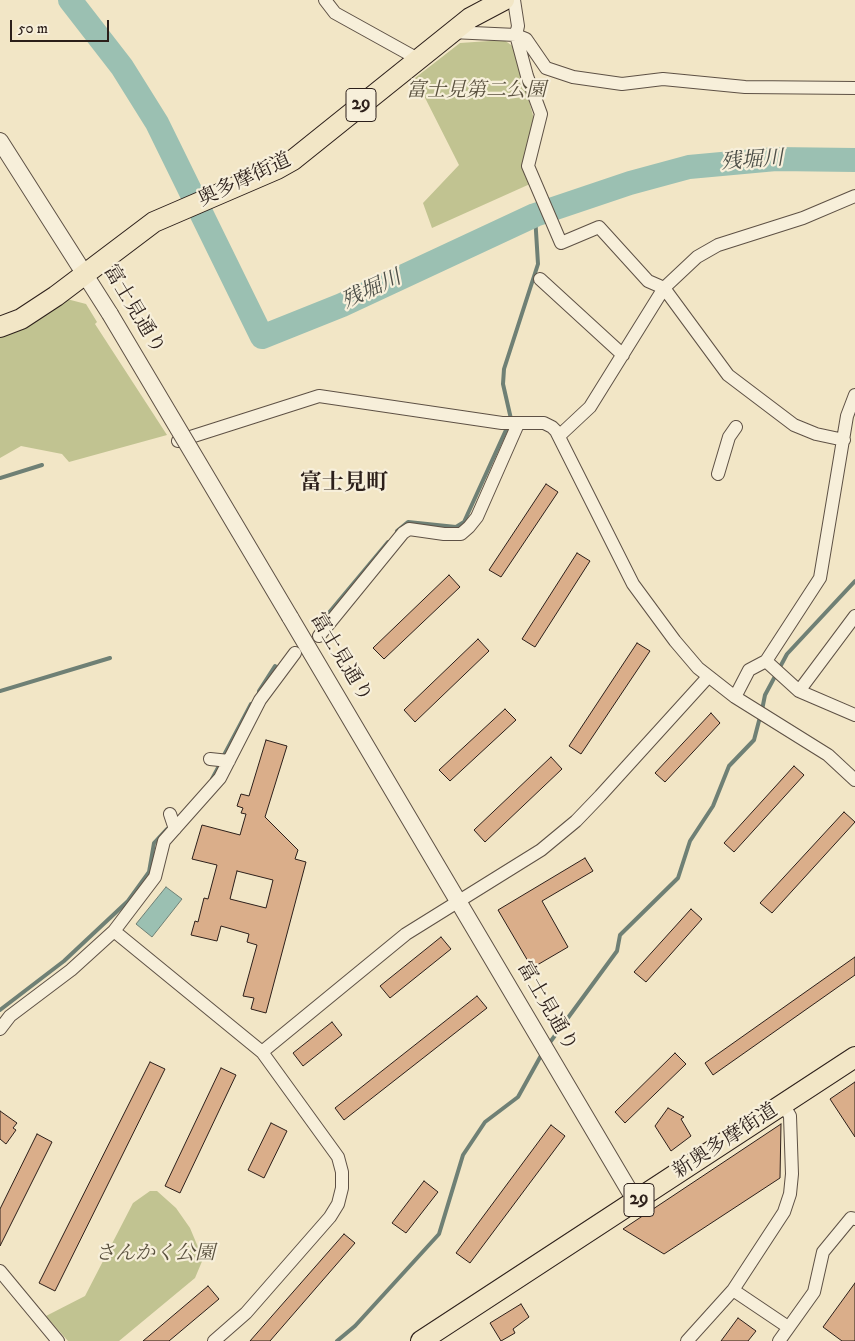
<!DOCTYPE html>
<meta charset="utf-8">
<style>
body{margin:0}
#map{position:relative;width:855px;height:1341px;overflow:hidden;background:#f2e6c6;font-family:"IM FELL DW Pica",serif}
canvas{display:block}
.scale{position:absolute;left:10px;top:20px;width:99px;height:22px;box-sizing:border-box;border:2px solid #2c1f1a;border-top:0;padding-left:6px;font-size:15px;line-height:18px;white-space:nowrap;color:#2c1f1a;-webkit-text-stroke:4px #f7efda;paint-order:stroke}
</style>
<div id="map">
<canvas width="855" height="1341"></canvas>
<div class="scale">50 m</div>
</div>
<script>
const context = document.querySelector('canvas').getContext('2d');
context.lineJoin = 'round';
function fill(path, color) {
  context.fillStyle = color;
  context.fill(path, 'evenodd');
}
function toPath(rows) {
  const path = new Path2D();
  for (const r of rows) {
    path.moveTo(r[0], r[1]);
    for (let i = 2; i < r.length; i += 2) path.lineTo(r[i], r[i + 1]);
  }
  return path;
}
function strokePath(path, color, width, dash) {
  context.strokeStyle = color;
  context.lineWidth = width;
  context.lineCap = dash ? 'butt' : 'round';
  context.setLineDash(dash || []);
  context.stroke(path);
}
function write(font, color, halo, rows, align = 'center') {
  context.font = font + ' "IM FELL DW Pica","Noto Serif JP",serif';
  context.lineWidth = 4.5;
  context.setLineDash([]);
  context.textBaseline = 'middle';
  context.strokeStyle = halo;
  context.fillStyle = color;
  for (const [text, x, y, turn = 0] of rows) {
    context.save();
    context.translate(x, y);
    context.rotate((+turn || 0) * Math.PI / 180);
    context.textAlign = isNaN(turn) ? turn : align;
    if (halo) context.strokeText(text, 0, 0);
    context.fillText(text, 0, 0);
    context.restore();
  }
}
const green = toPath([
 [504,40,514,47,534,119,530,184,432,228,423,203,459,165,415,78,460,43],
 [63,298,86,304,97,322,95,324,167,435,69,462,62,454,21,446,0,458,0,332],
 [150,1191,157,1191,176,1208,190,1228,203,1259,195,1278,119,1341,68,1341,46,1316,85,1296,133,1203]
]);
const water = toPath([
 [166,887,182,899,152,937,136,924,166,887]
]);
const stream = toPath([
 [0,478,42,465],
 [397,531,408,522,456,527,464,522,511,419,503,384,504,369,538,264,535,215],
 [322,621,388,542],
 [0,691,110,658],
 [259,691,275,666],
 [762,710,765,695,787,654,855,581],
 [223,757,251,704],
 [212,779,220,764],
 [0,1010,64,961,128,901,149,872,154,843,167,829],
 [548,1045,617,951,620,935,678,878,690,841,713,806,729,766,754,740,760,717],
 [337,1341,355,1326,439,1234,463,1155,485,1122,518,1097,543,1052]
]);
const river = toPath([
 [70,0,122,67,157,123,262,337,342,305,535,215,630,183,689,167,776,159,855,160]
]);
const building = toPath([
 [546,484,558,492,501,577,489,570,546,484],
 [577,553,590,561,535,647,522,639,577,553],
 [449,575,460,587,384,659,373,648,449,575],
 [478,639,489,651,415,722,404,710,478,639],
 [637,643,650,651,581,754,569,746,637,643],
 [505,709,516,720,450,781,439,770,505,709],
 [711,713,720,723,665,782,655,773,711,713],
 [266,740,287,746,265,817,298,850,295,859,306,862,266,1013,251,1009,254,998,243,996,257,945,247,942,249,934,221,926,217,941,191,935,195,921,198,922,204,898,208,899,217,865,192,859,202,825,240,835,246,814,241,813,243,808,237,806,241,794,249,796,266,740],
 [237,871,273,880,266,908,230,899,237,871],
 [551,757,562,769,485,842,474,830,551,757],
 [794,766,804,775,734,852,724,843,794,766],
 [844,812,855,822,772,913,760,903,844,812],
 [585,858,593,871,542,901,568,947,532,968,498,910,585,858],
 [691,909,702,919,646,982,634,972,691,909],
 [441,937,451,949,390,998,380,986,441,937],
 [855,957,855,975,713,1075,705,1063,855,957],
 [477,996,487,1008,344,1120,335,1108,477,996],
 [332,1022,342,1035,303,1066,293,1053,332,1022],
 [675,1053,686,1064,625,1123,615,1112,675,1053],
 [150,1062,165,1069,55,1291,39,1283,150,1062],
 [221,1068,236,1075,180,1193,165,1186,221,1068],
 [855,1082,855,1137,830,1099,855,1082],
 [668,1108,684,1117,681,1119,691,1136,671,1151,655,1126,668,1108],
 [0,1111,17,1123,13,1128,16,1130,6,1144,0,1139,0,1111],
 [271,1123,287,1131,264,1178,248,1170,271,1123],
 [781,1124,780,1178,664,1254,623,1229,781,1124],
 [551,1125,565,1136,470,1263,456,1253,551,1125],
 [37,1134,52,1142,0,1246,0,1209,37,1134],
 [424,1181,438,1192,406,1233,392,1223,424,1181],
 [344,1234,355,1243,270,1341,250,1341,344,1234],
 [855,1283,855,1341,842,1341,823,1327,855,1283],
 [208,1286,219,1299,169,1341,143,1341,208,1286],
 [521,1304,529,1317,513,1329,515,1333,501,1341,490,1323,521,1304],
 [738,1318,756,1331,748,1341,721,1341,738,1318]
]);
const minor = toPath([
 [325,0,335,13,418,59],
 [514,0,518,26,516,35,527,76,541,114,528,166,561,243,599,227,648,281,664,288,728,375,794,425,816,434,844,440],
 [451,32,516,35,526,39,546,68,573,77,622,84,663,79,745,87,855,88],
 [540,279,623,355],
 [559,436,590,407,664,288,697,257,718,245,803,218,855,196],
 [178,441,319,396,502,423,544,423,552,427,556,431,633,584,675,641,698,668,735,697,828,755,855,780],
 [718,474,729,437,736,427],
 [319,636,403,533,409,529,444,534,461,534,469,527,477,517,518,424],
 [766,661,820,578,847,416,855,395],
 [799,691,855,616],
 [735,697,749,670,766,661,799,691,855,715],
 [210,759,229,761],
 [170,814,175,829],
 [114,931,262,1052,406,934,541,850,576,821,600,796,708,677],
 [0,1029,10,1016,71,970,114,931,155,877,164,841,220,778,260,700,295,653],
 [0,1271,58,1341],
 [733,1290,788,1327],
 [214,1341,246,1313,330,1217,338,1204,342,1188,342,1172,338,1157,262,1052],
 [687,1341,733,1290,784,1212,790,1194,792,1174,790,1116,783,1104],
 [779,1341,814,1292,823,1252,851,1218,855,1219]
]);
const tertiary = toPath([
 [0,141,110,314],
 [290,617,636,1202]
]);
const primary = toPath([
 [0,327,21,319,56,296,154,222,277,169,293,160,470,18,504,0],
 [421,1341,855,1057]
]);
const tertiaryBridge = toPath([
 [110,314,290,617]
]);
const shields = [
 [361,105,30],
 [639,1200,30]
];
const shieldNames = [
 ["29",361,105],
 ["29",639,1200]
];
const parkNames = [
 ["富士見第二公園",476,92],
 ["さんかく公園",155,1255]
];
const streetNames = [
 ["奥多摩街道",245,181,-25],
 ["富士見通り",133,310,59],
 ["富士見通り",340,658,59],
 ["富士見通り",546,1007,60],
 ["新奥多摩街道",726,1142,-33]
];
const waterNames = [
 ["残堀川",752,162,-4],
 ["残堀川",372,291,-25]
];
const quarterNames = [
 ["富士見町",344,484]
];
fill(green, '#c1c391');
fill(water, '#9bc0b2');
strokePath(water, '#6f8075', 1);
strokePath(stream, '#6f8075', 4);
strokePath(river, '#9bc0b2', 24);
fill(building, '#daae8a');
strokePath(building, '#2c1f1a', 1);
strokePath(minor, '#5e5145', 14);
strokePath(tertiary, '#5e5145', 18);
strokePath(primary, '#2c1f1a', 22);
strokePath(minor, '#f7efda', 12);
strokePath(tertiary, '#f7efda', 16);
strokePath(primary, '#f2e6c6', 20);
strokePath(tertiaryBridge, '#5e5145', 18, []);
strokePath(tertiaryBridge, '#f7efda', 16);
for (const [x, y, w] of shields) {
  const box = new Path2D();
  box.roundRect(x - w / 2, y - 16.5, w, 33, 4);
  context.fillStyle = '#f7efda';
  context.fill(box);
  strokePath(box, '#2c1f1a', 1);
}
write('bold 19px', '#2c1f1a', null, shieldNames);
write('italic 20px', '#59503e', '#f7efda', parkNames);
write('20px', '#2c1f1a', '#f7efda', streetNames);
write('italic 21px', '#4d4f48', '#f7efda', waterNames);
write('bold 22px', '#2c1f1a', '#f7efda', quarterNames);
</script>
